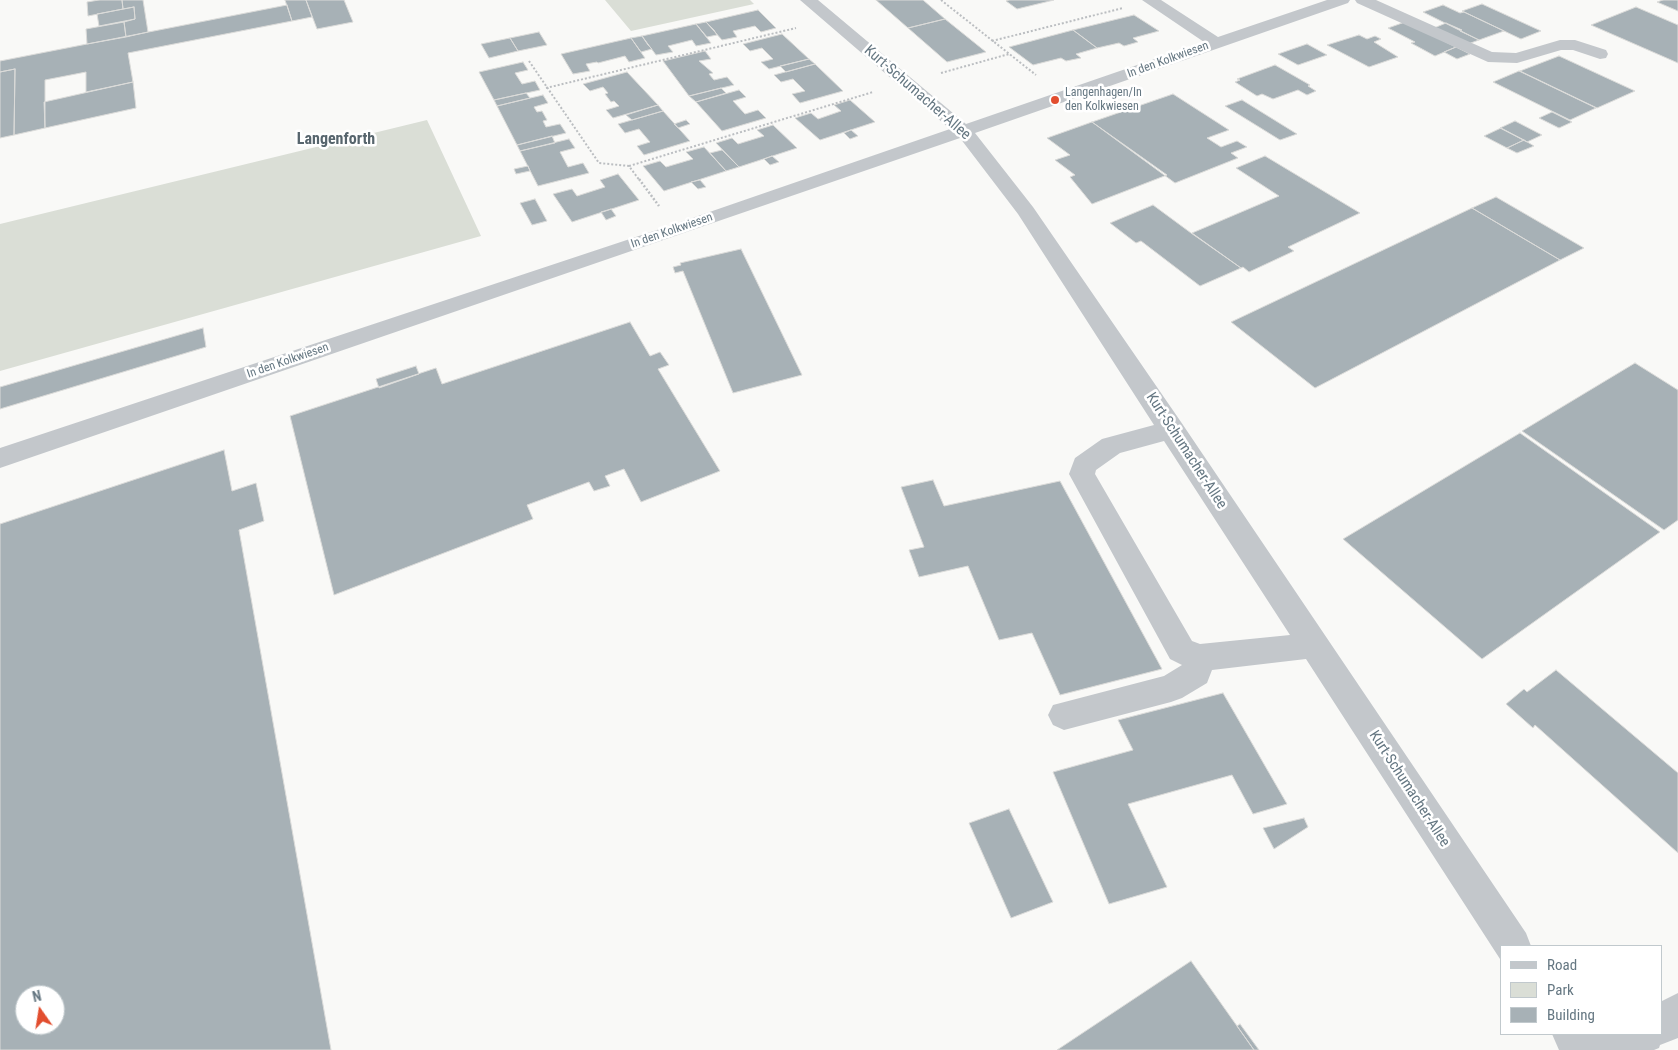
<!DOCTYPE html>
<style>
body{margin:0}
#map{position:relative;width:1678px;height:1050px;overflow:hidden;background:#f9f9f7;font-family:"Roboto Condensed",sans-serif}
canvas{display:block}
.legend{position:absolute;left:1500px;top:945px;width:162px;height:90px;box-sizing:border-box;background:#fff;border:1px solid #c1c9cd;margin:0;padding:6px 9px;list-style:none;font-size:15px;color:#657782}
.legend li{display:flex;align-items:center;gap:10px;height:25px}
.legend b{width:25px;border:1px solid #c1c9cd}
.north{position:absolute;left:15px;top:985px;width:50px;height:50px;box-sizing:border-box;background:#fff;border:1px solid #c1c9cd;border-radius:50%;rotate:347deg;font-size:14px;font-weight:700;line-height:20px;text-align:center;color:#657782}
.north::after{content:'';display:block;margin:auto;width:18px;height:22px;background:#e24e2f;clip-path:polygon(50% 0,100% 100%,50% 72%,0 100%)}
</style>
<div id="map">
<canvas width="1678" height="1050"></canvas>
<ul class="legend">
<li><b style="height:6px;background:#c3c7cb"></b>Road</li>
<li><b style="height:14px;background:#daded6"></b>Park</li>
<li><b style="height:14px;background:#a7b1b6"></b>Building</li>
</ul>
<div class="north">N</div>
</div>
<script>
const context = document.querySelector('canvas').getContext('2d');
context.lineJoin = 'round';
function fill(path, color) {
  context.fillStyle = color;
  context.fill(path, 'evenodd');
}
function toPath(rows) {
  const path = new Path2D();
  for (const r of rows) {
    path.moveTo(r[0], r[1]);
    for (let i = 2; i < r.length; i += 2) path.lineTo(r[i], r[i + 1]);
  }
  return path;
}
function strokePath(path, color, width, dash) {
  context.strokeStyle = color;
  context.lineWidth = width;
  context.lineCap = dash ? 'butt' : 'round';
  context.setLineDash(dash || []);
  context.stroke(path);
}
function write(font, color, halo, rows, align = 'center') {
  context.font = font + ' "Roboto Condensed",sans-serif';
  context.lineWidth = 5;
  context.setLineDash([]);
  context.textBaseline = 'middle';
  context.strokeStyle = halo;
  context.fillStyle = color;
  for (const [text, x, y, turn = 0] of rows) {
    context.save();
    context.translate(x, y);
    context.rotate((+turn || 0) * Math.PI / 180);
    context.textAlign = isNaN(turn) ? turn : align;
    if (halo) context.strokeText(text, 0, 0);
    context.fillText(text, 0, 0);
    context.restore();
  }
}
const green = toPath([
 [605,0,750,0,754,4,631,31],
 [427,120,481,236,0,371,0,224]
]);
const building = toPath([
 [99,0,122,0,123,9,88,16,87,2,99,0],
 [122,0,143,0,148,32,126,37,124,22,135,19,134,7,123,9,122,0],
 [285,0,306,0,312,17,292,21,285,0],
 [306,0,344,0,353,22,317,29,306,0],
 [876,0,923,0,945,19,908,28,876,0],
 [1009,0,1054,0,1017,9,1006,1,1009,0],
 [1663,0,1678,0,1678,11,1657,2,1663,0],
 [1482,4,1541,31,1521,39,1462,11,1482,4],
 [287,5,292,21,128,53,133,82,86,92,86,72,45,80,45,128,14,135,15,69,0,72,0,61,287,5],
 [1443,5,1460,13,1464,12,1504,31,1479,40,1423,12,1443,5],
 [134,7,135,19,99,26,97,14,134,7],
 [1636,7,1678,25,1678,63,1591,25,1636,7],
 [758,10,776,28,761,32,755,26,733,31,737,37,722,40,706,22,758,10],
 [1134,15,1159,31,1133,38,1138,42,1124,46,1119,43,1097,48,1073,30,1134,15],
 [945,19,986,52,947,62,908,28,945,19],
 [124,22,126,37,87,44,86,29,124,22],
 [706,22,714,30,717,35,707,37,696,24,706,22],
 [1405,22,1456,47,1435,56,1411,43,1415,42,1388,28,1405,22],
 [1446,23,1462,30,1460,31,1479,40,1468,44,1434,28,1446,23],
 [696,24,711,43,696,46,692,40,668,46,673,52,656,55,642,36,696,24],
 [1073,30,1097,48,1076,54,1081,58,1066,61,1061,58,1033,65,1009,47,1073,30],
 [539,32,547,45,518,51,510,38,539,32],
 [782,34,809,59,769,69,761,62,773,59,762,48,750,51,743,44,782,34],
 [1359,35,1367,39,1375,36,1381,39,1374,42,1398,57,1369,67,1327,45,1359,35],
 [642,36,648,45,652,49,641,52,631,38,642,36],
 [510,38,518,51,489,58,481,44,510,38],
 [631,38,645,58,629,62,625,56,598,63,597,62,586,64,590,71,573,74,561,54,631,38],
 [1307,44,1327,55,1298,65,1278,54,1307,44],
 [1456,47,1470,54,1457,59,1444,52,1456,47],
 [705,51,711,59,699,61,713,73,709,74,714,80,727,77,734,85,689,96,663,61,705,51],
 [1559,56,1635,91,1597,108,1520,71,1559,56],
 [809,59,815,64,786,72,780,66,809,59],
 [523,62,528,70,515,73,522,84,535,81,540,90,494,100,479,72,523,62],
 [815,64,843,91,800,103,792,94,805,91,793,79,781,82,774,75,815,64],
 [1275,65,1310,85,1308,86,1316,91,1307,95,1298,90,1273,99,1262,94,1257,96,1235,82,1240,80,1237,79,1275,65],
 [15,69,14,135,0,138,0,72,15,69],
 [1519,71,1596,108,1570,120,1493,82,1519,71],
 [627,72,658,105,613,118,606,110,619,106,614,101,611,102,605,94,608,93,603,87,590,91,583,84,627,72],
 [133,82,136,108,45,128,44,102,133,82],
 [721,88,726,93,696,102,689,96,721,88],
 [739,90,746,97,733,101,745,114,758,110,766,118,722,131,696,102,739,90],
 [526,93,530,98,497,106,494,100,526,93],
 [1173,94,1229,130,1207,138,1221,147,1237,141,1247,147,1231,153,1238,158,1175,183,1092,122,1173,94],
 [543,95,548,103,534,107,537,112,542,111,547,120,543,121,546,127,560,124,566,133,517,145,497,106,543,95],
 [850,100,875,122,820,140,795,118,811,113,818,119,841,111,834,105,850,100],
 [1242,100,1297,134,1280,140,1225,106,1242,100],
 [658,105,663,111,632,120,626,115,658,105],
 [663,111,690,141,644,155,637,146,650,142,639,129,625,133,618,124,663,111],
 [1552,112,1572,122,1559,128,1539,118,1552,112],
 [686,120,690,124,678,128,674,124,686,120],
 [1515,121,1542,135,1527,142,1500,128,1515,121],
 [1092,122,1167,175,1092,204,1070,177,1075,175,1055,160,1070,155,1047,138,1092,122],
 [773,125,797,148,739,167,716,143,732,138,738,144,764,136,757,130,773,125],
 [1501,128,1524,140,1507,148,1484,136,1501,128],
 [851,130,858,136,850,139,844,133,851,130],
 [552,136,555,143,520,151,517,145,552,136],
 [569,139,575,148,560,152,568,167,583,163,589,173,538,186,520,151,569,139],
 [1524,140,1534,146,1517,153,1507,148,1524,140],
 [704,147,726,171,664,191,643,166,660,161,666,167,693,159,686,152,704,147],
 [722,150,739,167,726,171,710,153,722,150],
 [772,156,779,162,770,165,764,159,772,156],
 [1265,156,1360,213,1288,247,1294,251,1249,272,1243,267,1241,268,1192,233,1279,196,1236,168,1265,156],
 [528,166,530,171,516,174,514,169,528,166],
 [618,174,639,200,572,222,553,194,572,189,577,196,605,187,600,180,618,174],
 [700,180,706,187,698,189,691,182,700,180],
 [1496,197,1584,248,1560,260,1472,208,1496,197],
 [535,199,547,221,532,225,520,203,535,199],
 [1153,205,1191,233,1241,268,1200,286,1141,241,1136,243,1110,223,1153,205],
 [1472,208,1560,260,1315,388,1231,322,1472,208],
 [611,209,616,216,606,220,601,212,611,209],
 [741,249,802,375,733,393,683,271,675,273,673,267,681,265,680,263,741,249],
 [630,322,650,356,660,352,669,365,658,369,720,471,641,502,624,469,605,476,610,486,594,491,589,482,527,505,533,519,334,595,290,416,436,368,442,384,630,322],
 [203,328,206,347,0,409,0,387,203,328],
 [1635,363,1678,390,1678,520,1664,530,1522,431,1635,363],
 [416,366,419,374,379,388,376,379,416,366],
 [1520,433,1660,532,1482,659,1343,539,1520,433],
 [224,450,232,491,256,483,264,521,239,530,331,1050,0,1050,0,524,224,450],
 [25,995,55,995,55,1025,25,1025,25,995],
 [933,480,944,506,1060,481,1162,669,1060,695,1032,633,999,640,968,566,919,577,909,550,924,547,901,487,933,480],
 [1556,670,1678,773,1678,853,1535,725,1533,728,1506,704,1524,689,1527,692,1556,670],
 [1223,693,1287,804,1253,814,1232,775,1128,804,1167,887,1109,904,1053,772,1133,750,1118,720,1223,693],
 [1009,809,1053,902,1011,918,969,823,1009,809],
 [1304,818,1308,827,1274,849,1263,828,1304,818],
 [1191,961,1254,1050,1057,1050,1191,961],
 [1240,1024,1259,1050,1254,1050,1237,1026,1240,1024]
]);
const pathFar1 = toPath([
 [941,0,1036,75],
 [992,41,1123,8],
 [529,61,599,163,629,166,640,181],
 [941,73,1009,54],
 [546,88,796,28],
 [629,166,873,92]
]);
const path = toPath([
 [639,179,659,206]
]);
const minor = toPath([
 [800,0,818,0,966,124,1204,42,1142,0,1161,0,1218,37,1327,0,1350,0,1348,3,975,133,1033,207,1181,422,1526,933,1531,946,1502,946,1502,960,1500,959,1306,659,1212,670,1207,683,1182,698,1171,702,1064,730,1053,725,1048,715,1053,705,1164,676,1182,665,1170,659,1069,474,1075,458,1102,439,1154,425,1018,214,960,138,0,468,0,448,669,226,950,129,800,0],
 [1164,441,1290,635,1200,644,1192,641,1095,474,1096,470,1120,453,1164,441],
 [1355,0,1376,0,1492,52,1516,53,1560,40,1575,40,1606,50,1608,54,1606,58,1600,59,1573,50,1561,50,1517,63,1488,62,1357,3,1355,0],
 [1678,993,1678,1038,1660,1045,1659,1048,1654,1050,1559,1050,1552,1034,1662,1034,1662,1001,1678,993]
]);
const markers = [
 [1055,100,5,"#e24e2f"]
];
const farStreetnames = [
 ["In den Kolkwiesen",1168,60,-20],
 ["In den Kolkwiesen",672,231,-19],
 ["In den Kolkwiesen",288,361,-19]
];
const farPoinames = [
 ["Langenhagen/In",1065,93],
 ["den Kolkwiesen",1065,107]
];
const streetNames = [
 ["Kurt-Schumacher-Allee",917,93,41],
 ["Kurt-Schumacher-Allee",1186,451,57],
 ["Kurt-Schumacher-Allee",1409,789,57]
];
const farDistrictnames = [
 ["Langenforth",336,140]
];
fill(green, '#daded6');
fill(building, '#a7b1b6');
strokePath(building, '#dbdbd9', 1);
strokePath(pathFar1, '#bbbec1', 2, [2, 2]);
strokePath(path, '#bbbec1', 2.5, [2, 2]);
fill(minor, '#c3c7cb');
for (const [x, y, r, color] of markers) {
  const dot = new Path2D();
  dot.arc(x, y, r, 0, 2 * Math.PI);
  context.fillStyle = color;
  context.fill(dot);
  strokePath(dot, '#fff', 2);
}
write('12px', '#657782', '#fff', farStreetnames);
write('12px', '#657782', '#fff', farPoinames, 'left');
write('15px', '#657782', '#fff', streetNames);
write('bold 16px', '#57656d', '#fff', farDistrictnames);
</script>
